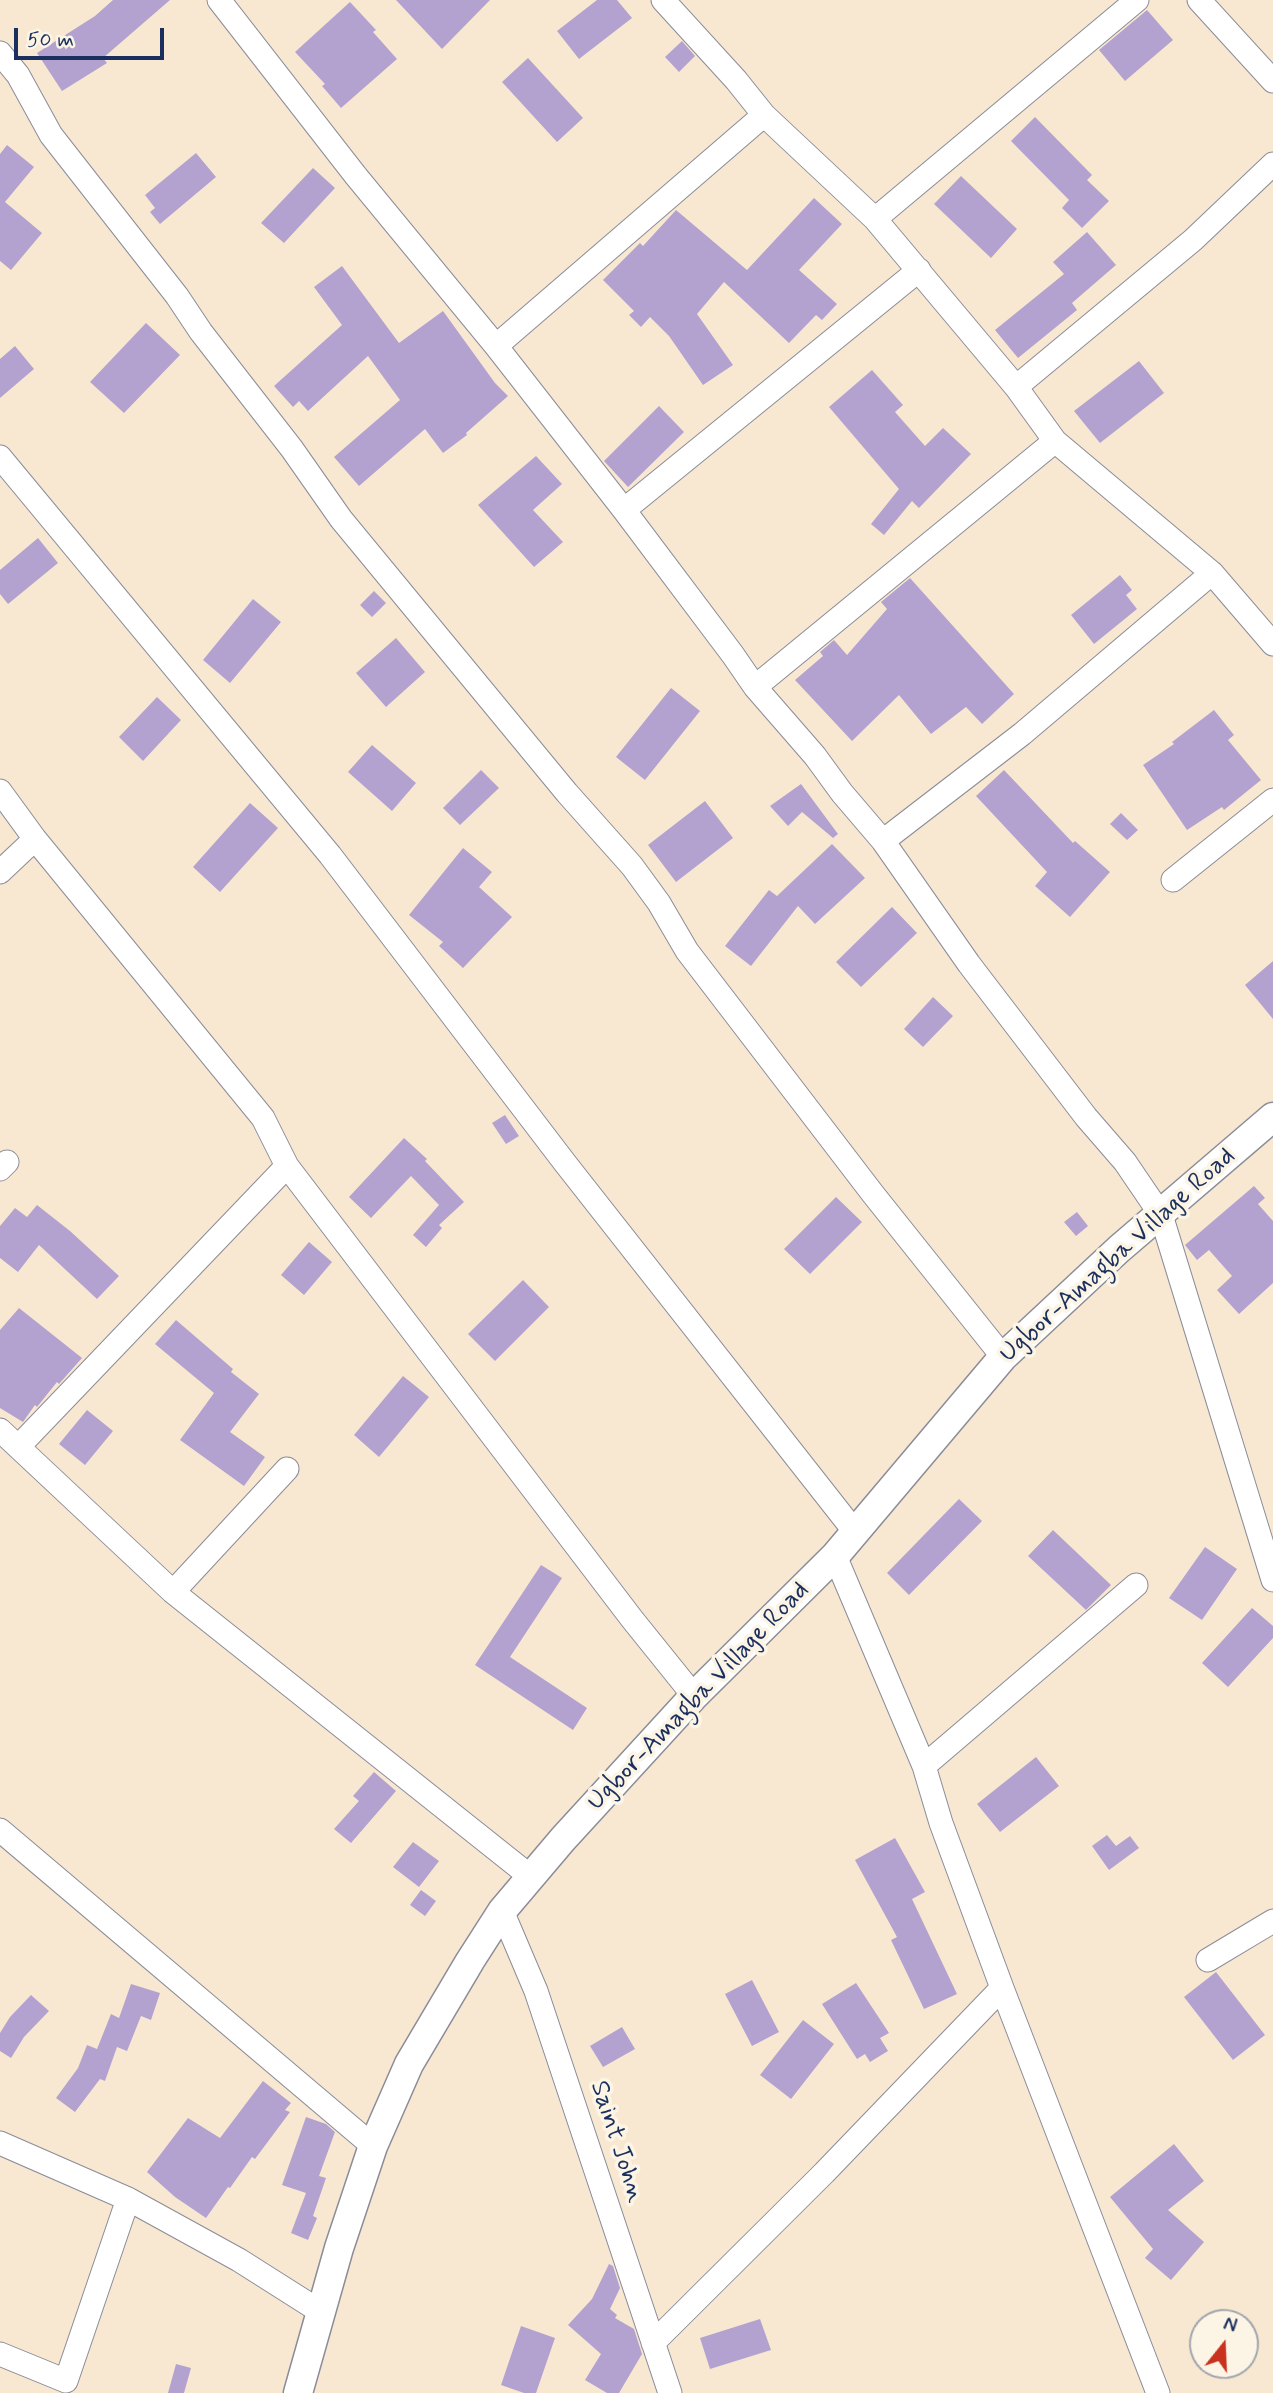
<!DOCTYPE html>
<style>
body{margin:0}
#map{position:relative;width:1273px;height:2393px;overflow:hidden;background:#f8e8d1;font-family:Mynerve,sans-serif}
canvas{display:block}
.north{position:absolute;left:1189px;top:2309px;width:70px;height:70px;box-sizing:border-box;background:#fcf5e5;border:2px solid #a2a6af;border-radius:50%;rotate:18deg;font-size:19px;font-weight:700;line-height:28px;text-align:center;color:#1b2f5e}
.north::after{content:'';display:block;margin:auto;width:24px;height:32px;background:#c8321e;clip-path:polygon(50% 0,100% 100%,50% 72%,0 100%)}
.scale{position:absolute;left:14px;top:28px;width:150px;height:32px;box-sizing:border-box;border:4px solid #1b2f5e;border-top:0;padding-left:9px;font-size:21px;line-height:24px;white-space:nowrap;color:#1b2f5e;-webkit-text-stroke:5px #fcf5e5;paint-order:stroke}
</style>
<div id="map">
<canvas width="1273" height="2393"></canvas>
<div class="north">N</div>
<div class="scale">50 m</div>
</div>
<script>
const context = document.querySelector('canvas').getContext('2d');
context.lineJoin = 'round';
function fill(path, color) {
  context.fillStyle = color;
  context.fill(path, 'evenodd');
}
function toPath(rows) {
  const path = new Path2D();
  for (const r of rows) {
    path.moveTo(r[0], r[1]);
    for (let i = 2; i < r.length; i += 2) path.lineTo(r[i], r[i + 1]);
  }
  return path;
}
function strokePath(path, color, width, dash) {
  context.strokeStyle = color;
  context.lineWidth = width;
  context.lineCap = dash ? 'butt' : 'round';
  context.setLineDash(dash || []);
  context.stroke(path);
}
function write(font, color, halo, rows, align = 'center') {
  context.font = font + ' Mynerve,sans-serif';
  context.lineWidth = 7;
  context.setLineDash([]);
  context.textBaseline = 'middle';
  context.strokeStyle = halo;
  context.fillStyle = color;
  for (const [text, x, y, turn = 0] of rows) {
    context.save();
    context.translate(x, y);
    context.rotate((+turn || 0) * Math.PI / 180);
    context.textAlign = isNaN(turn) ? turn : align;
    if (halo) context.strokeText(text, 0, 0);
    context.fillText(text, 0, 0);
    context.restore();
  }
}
const building = toPath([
 [113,0,170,0,103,58,107,63,62,91,37,53,95,16],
 [396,0,490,0,442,49],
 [597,0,617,0,632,18,579,59,557,31],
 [350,2,376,30,373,32,397,59,341,108,322,86,325,84,295,52],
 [1147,10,1173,40,1125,81,1099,50],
 [682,41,695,56,679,72,665,57],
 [528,58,583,118,557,142,502,82],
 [1035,117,1092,175,1087,180,1109,201,1082,228,1062,208,1069,200,1011,141],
 [7,145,34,167,5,202,42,233,11,270,0,261,0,154],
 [196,153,216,177,160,224,150,212,155,208,145,195],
 [313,168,335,188,284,243,261,223],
 [961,176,1017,229,991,258,934,204],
 [814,198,842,224,799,270,837,304,822,320,816,315,789,343,724,282,697,314,733,365,703,385,669,336,650,317,641,327,629,315,634,311,603,280,640,243,643,246,676,210,747,270],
 [1087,232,1116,265,1072,303,1077,310,1018,358,995,330,1064,274,1053,262],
 [342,266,399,343,443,311,495,383,508,396,466,433,467,435,443,453,425,429,359,486,334,457,400,400,368,356,308,411,299,401,293,407,274,386,342,325,314,287],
 [146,323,180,355,124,413,90,382],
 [15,346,34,369,0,398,0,359],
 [1139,361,1164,393,1100,443,1074,411],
 [872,370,903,405,895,412,925,446,943,428,971,454,919,508,912,501,884,535,871,524,899,489,829,407],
 [659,406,684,432,628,487,604,461],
 [536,456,562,484,533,510,563,542,534,567,478,505],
 [38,538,58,563,8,604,0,594,0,570],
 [1120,575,1132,590,1126,595,1137,609,1094,644,1071,615],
 [910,578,1014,694,982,724,966,707,931,734,899,695,852,741,795,680,823,656,820,652,834,640,847,655,887,609,881,602],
 [374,591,386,603,372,617,360,605],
 [253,599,281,622,230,683,203,660],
 [396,638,425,672,386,707,356,673],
 [671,688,700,711,645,780,616,757],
 [157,697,181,720,143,761,119,737],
 [1214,710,1234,735,1228,740,1261,780,1224,810,1222,807,1187,830,1143,765,1174,744,1172,742],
 [372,745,416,783,392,811,348,772],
 [481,770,499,788,460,825,443,808],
 [1004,770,1073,843,1075,841,1110,872,1070,917,1035,886,1047,872,976,796],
 [801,784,838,834,833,838,802,812,788,826,770,806],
 [705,801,733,838,676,882,648,845],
 [250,803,278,828,220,892,193,867],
 [1121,813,1138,830,1127,840,1110,824],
 [832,844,865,878,815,924,798,906,751,966,725,946,769,890,777,896],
 [463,848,492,872,479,887,512,917,463,968,439,946,443,942,409,915],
 [892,907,917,933,861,987,836,962],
 [1273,961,1273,1019,1245,985],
 [933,997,953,1016,923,1047,904,1029],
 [505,1115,519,1136,506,1144,492,1123],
 [404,1138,427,1159,425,1161,464,1202,439,1225,442,1228,426,1247,413,1235,439,1205,411,1176,371,1218,349,1197],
 [1254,1186,1265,1198,1258,1204,1273,1221,1273,1283,1239,1314,1217,1290,1232,1276,1209,1250,1197,1260,1185,1245],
 [836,1197,862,1222,810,1274,784,1249],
 [37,1205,70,1231,119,1276,97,1299,39,1245,18,1272,0,1258,0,1226,15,1208,27,1217],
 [1077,1212,1088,1226,1076,1236,1064,1222],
 [309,1242,332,1262,304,1295,281,1275],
 [523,1280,549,1307,495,1361,468,1334],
 [19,1308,82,1358,59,1384,57,1382,37,1407,35,1405,23,1422,0,1408,0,1330],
 [176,1320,233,1369,231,1372,259,1394,230,1432,265,1457,244,1486,180,1440,214,1393,155,1344],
 [403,1376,429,1397,379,1457,354,1435],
 [87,1410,113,1431,85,1465,59,1444],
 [959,1499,982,1521,909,1595,887,1573],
 [1053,1530,1111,1585,1086,1610,1028,1556],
 [1205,1547,1237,1569,1202,1620,1169,1598],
 [541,1565,562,1578,510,1657,587,1708,573,1730,475,1665],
 [1252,1608,1273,1626,1273,1638,1228,1687,1202,1663],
 [1036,1757,1059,1786,1000,1832,977,1804],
 [374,1772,396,1791,351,1843,334,1829,359,1801,353,1796],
 [1107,1835,1116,1846,1130,1836,1139,1848,1109,1870,1092,1846],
 [895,1838,925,1892,912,1899,957,1994,924,2009,891,1940,897,1937,855,1860],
 [413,1842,439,1861,419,1887,393,1867],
 [421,1890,436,1901,425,1916,410,1905],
 [1216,1972,1265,2035,1233,2060,1184,1997],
 [752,1980,779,2032,752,2046,725,1994],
 [856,1983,889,2033,880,2038,888,2051,870,2062,865,2054,857,2059,822,2004],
 [131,1984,160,1993,151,2020,141,2016,127,2051,117,2047,105,2081,100,2079,75,2112,56,2098,78,2068,87,2045,97,2049,111,2014,119,2018],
 [31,1995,49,2011,24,2037,11,2058,0,2051,0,2033,10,2017],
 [803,2020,834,2044,791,2099,760,2075],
 [622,2027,635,2049,603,2067,590,2046],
 [263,2081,291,2103,285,2110,290,2112,255,2159,252,2157,230,2188,228,2187,206,2218,175,2197,147,2172,188,2118,220,2138],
 [306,2117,326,2124,335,2132,319,2176,326,2178,313,2216,317,2218,308,2240,291,2233,306,2193,282,2185],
 [1174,2144,1204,2181,1168,2210,1204,2242,1171,2280,1145,2258,1153,2249,1110,2197],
 [609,2264,613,2266,620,2288,610,2309,617,2315,615,2318,634,2329,642,2354,619,2393,607,2393,585,2380,601,2354,568,2325,592,2299],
 [760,2319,771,2350,710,2369,700,2338],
 [521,2326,555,2338,536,2393,524,2393,501,2385],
 [176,2364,191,2368,184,2393,168,2393]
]);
const minor = toPath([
 [219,0,356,176,496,346,624,510,733,655,755,687,815,756,842,793,883,841,969,964,1086,1117,1125,1162,1161,1215,1273,1580],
 [663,0,736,80,764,115,875,219,1016,387,1055,441,1212,573,1273,644],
 [1199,0,1273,81],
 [0,53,18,75,51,135,177,296,201,332,292,449,341,519,567,793,632,866,659,903,687,951,873,1194,1003,1357],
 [875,219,1137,0],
 [496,346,764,115],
 [1016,387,1193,240,1273,164],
 [0,457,330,855,565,1163,855,1532],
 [624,510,919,270],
 [755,687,1055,441],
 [0,791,35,839,263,1118,287,1166,632,1619,694,1696],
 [883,841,1022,734,1212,573],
 [0,872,35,839],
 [1173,880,1273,800],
 [0,1169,7,1162],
 [0,1430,173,1592,531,1877],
 [19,1446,287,1166],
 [835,1556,924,1766,941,1823,1002,1988,1158,2393],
 [173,1592,287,1469],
 [924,1766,1136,1585],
 [0,1830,373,2146],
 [502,1911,536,1991,670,2393],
 [1208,1960,1273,1921],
 [0,2143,128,2199,239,2260,321,2312],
 [653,2343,824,2173,1002,1988],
 [0,2354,66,2381,128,2199]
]);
const tertiary = toPath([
 [298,2393,339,2248,373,2146,409,2064,470,1961,502,1911,563,1839,694,1696,835,1556,1003,1357,1119,1249,1273,1117]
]);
const streetNames = [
 ["Ugbor-Amagba Village Road",1118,1256,-42],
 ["Ugbor-Amagba Village Road",699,1697,-46],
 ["Saint John",616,2142,72]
];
fill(building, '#b3a2cf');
strokePath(minor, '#8a8c98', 25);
strokePath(tertiary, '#8a8c98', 31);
strokePath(minor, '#fff', 23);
strokePath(tertiary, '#fff', 28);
write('26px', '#1b2f5e', '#fcf5e5', streetNames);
</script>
